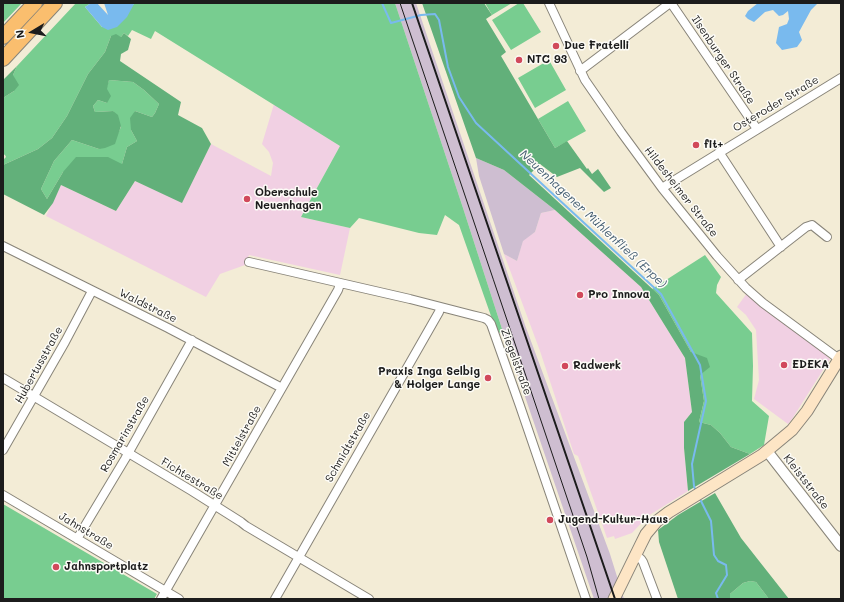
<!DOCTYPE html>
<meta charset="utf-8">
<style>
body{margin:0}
#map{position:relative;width:844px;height:602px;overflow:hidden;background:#f3ecd6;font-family:Mali,sans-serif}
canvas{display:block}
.frame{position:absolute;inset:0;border:4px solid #1c1c1c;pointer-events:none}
.north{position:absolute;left:12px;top:12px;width:40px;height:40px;-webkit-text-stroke:3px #fdfcf7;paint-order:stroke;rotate:260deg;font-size:11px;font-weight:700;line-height:16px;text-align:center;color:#1c1c1c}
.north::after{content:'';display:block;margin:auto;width:14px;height:18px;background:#1c1c1c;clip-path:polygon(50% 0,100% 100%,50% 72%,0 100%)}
</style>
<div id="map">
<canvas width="844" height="602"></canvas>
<div class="frame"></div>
<div class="north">N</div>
</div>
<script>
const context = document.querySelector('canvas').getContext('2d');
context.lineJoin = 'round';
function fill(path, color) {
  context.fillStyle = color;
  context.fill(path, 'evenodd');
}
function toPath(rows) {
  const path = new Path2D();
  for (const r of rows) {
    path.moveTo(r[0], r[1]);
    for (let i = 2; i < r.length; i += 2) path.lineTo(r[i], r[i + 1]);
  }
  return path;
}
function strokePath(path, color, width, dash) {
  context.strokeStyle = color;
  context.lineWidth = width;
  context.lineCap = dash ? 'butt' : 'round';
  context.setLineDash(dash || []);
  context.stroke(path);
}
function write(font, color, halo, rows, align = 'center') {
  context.font = font + ' Mali,sans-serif';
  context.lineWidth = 3;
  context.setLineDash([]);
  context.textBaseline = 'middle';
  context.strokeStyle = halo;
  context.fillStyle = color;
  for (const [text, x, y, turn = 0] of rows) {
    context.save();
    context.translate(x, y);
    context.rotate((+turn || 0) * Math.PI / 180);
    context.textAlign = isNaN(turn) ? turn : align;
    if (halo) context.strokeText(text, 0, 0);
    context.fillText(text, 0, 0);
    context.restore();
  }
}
const built = toPath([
 [274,104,340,146,301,217,350,228,340,275,249,255,245,265,220,274,206,297,46,216,61,185,116,211,135,181,182,202,211,144,271,176,273,163,269,152,262,144],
 [555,210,641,287,685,358,692,412,684,422,684,448,688,491,648,516,632,533,615,539,614,536,607,538,578,456,574,454,540,351,504,254,517,261,523,240,535,232,541,213],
 [747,293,824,353,830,359,792,419,788,424,754,399,759,380,756,330,746,315,737,307]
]);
const industrial = toPath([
 [395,3,416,3,525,325,610,554,624,599,594,599,503,332,463,208],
 [476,158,504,170,555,210,541,213,535,232,523,241,517,261,504,254,479,176]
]);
const green = toPath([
 [3,3,22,3,3,23],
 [76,3,91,3,85,7,102,27,134,4,134,3,395,3,463,208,503,332,497,333,459,225,445,215,437,235,419,233,359,218,350,228,301,217,340,146,155,31,151,39,132,30,128,36,124,33,121,37,111,36,105,52,88,74,67,116,52,138,38,149,3,165,3,160,6,157,5,155,3,154,3,98,14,91,13,75,17,66],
 [485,3,512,3,492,15],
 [519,3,523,3,541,32,511,50,492,20],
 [549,60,566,90,535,108,518,78],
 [109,80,133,82,144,90,159,104,155,113,152,117,135,111,131,130,137,141,127,147,122,164,63,172,47,199,41,189,54,161,72,140,99,149,118,133,121,127,113,111,95,112,93,106,98,100,107,103,106,89],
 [568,101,586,131,555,148,538,119],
 [705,255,721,277,717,285,716,293,752,333,753,366,752,401,769,416,764,445,750,454,731,447,720,433,711,425,699,422,704,401,700,375,691,352,659,295,652,289],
 [3,504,157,594,154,599,3,599],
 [750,581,756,582,769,599,730,599,730,594,743,583]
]);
const forest = toPath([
 [422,3,484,3,492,15,486,19,506,52,501,56,555,148,567,141,587,169,588,168,592,174,598,169,611,188,604,192,580,168,557,177,540,164,529,175,659,295,691,352,707,358,710,367,700,375,704,401,699,422,711,425,720,433,731,447,750,454,688,491,684,448,684,422,692,412,685,358,641,287,555,210,504,170,476,158],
 [124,33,131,39,128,50,121,54,120,61,181,102,178,115,202,128,211,144,182,203,135,181,116,211,61,185,53,203,44,215,3,194,3,165,38,149,52,138,67,116,88,74,105,52,111,36,116,34,121,37],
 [109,80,133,82,144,90,159,104,155,113,152,117,135,111,130,118,131,130,137,141,127,147,122,164,108,157,76,157,63,172,47,199,41,189,54,161,72,140,99,149,105,148,115,144,121,126,118,115,113,111,95,112,93,106,98,100,107,103,111,96,107,89],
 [17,66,13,75,19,85,14,91,3,98,3,80],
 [715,493,741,538,789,599,769,599,756,582,750,581,743,583,730,594,730,599,678,599,659,542,658,530,678,515]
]);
const water = toPath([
 [91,3,97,3,108,15,104,3,134,3,134,4,127,17,117,27,108,30,102,27,85,7],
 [758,3,818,3,811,10,799,32,802,40,797,47,782,50,776,43,779,27,787,24,789,19,788,11,783,15,779,16,773,10,765,12,754,22,748,19,745,16,748,11]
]);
const stream = toPath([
 [382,3,391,23,421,15,435,14,439,20,448,67,459,97,476,123,661,294,700,365,706,401,692,464,694,486,696,492],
 [699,497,711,521,714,555,718,561,726,565,727,575,716,593,718,599]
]);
const minor = toPath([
 [549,3,585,80,621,132,662,188,717,256,746,288,763,303,839,359],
 [671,3,757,129],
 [580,71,670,3],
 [719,152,781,247],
 [662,188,841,78],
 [3,246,168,328,282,388],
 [249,262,410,299,472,315,484,318,488,320,491,324,520,406,586,599],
 [738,280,806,227,812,225,827,237],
 [3,378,192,491,241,522,246,526,369,599],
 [3,450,65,342,92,291],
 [3,495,179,599],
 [77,539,125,459,192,340],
 [635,554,641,559,643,562,657,599],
 [161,599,338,290,340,284],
 [275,599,439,312,440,307]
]);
const tertiary = toPath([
 [767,451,841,546]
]);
const secondary = toPath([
 [614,599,641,544,646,534,657,521,669,512,762,455,792,430,807,411,841,356]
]);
const motorway = toPath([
 [3,37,35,3],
 [3,59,55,3]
]);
const tram = toPath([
 [400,3,587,557,599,599]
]);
const rail = toPath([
 [412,3,615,599]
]);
const markers = [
 [556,46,4,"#d1495b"],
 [519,60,4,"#d1495b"],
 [696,145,4,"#d1495b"],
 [247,199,4,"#d1495b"],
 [580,295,4,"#d1495b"],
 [784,365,4,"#d1495b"],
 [565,366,4,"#d1495b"],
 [488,378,4,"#d1495b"],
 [550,520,4,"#d1495b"],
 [56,567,4,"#d1495b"]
];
const poiNames = [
 ["Due Fratelli",564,46],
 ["NTC 93",527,60],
 ["fit+",704,145],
 ["Oberschule",255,193],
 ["Neuenhagen",255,206],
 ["Pro Innova",588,295],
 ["EDEKA",792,365],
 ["Radwerk",573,366],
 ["Praxis Inga Selbig",480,372,"right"],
 ["& Holger Lange",480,385,"right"],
 ["Jugend-Kultur-Haus",558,520],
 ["Jahnsportplatz",64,567]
];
const streetNames = [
 ["Ilsenburger Straße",723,60,56],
 ["Osteroder Straße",776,104,-31],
 ["Hildesheimer Straße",681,192,52],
 ["Waldstraße",148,306,26],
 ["Ziegelstraße",516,362,70],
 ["Hubertusstraße",39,365,-61],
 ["Rosmarinstraße",125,434,-60],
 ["Mittelstraße",242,436,-61],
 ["Schmidtstraße",348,447,-60],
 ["Fichtestraße",192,479,31],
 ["Kleiststraße",806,482,52],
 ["Jahnstraße",86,531,31]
];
const waterNames = [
 ["Neuenhagener Mühlenfließ (Erpe)",593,219,43]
];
fill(built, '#f1d0e3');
fill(industrial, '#cebed1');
fill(green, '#78cd90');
fill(forest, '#62b07a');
fill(water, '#79baee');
strokePath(stream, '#79baee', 2);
strokePath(minor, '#888479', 10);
strokePath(tertiary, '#888479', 12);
strokePath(secondary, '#888479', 13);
strokePath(motorway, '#888479', 16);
strokePath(minor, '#fff', 8);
strokePath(tertiary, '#fff', 10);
strokePath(secondary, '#fde5c5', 11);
strokePath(motorway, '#fabe6e', 14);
strokePath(tram, '#1c1c1c', 1);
strokePath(rail, '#1c1c1c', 2);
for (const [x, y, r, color] of markers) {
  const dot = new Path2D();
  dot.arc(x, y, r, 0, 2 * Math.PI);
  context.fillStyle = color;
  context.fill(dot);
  strokePath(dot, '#fdfcf7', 1.5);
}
write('bold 11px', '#1c1c1c', '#fdfcf7', poiNames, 'left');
write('11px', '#1c1c1c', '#fdfcf7', streetNames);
write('italic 12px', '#415b70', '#fdfcf7', waterNames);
</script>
